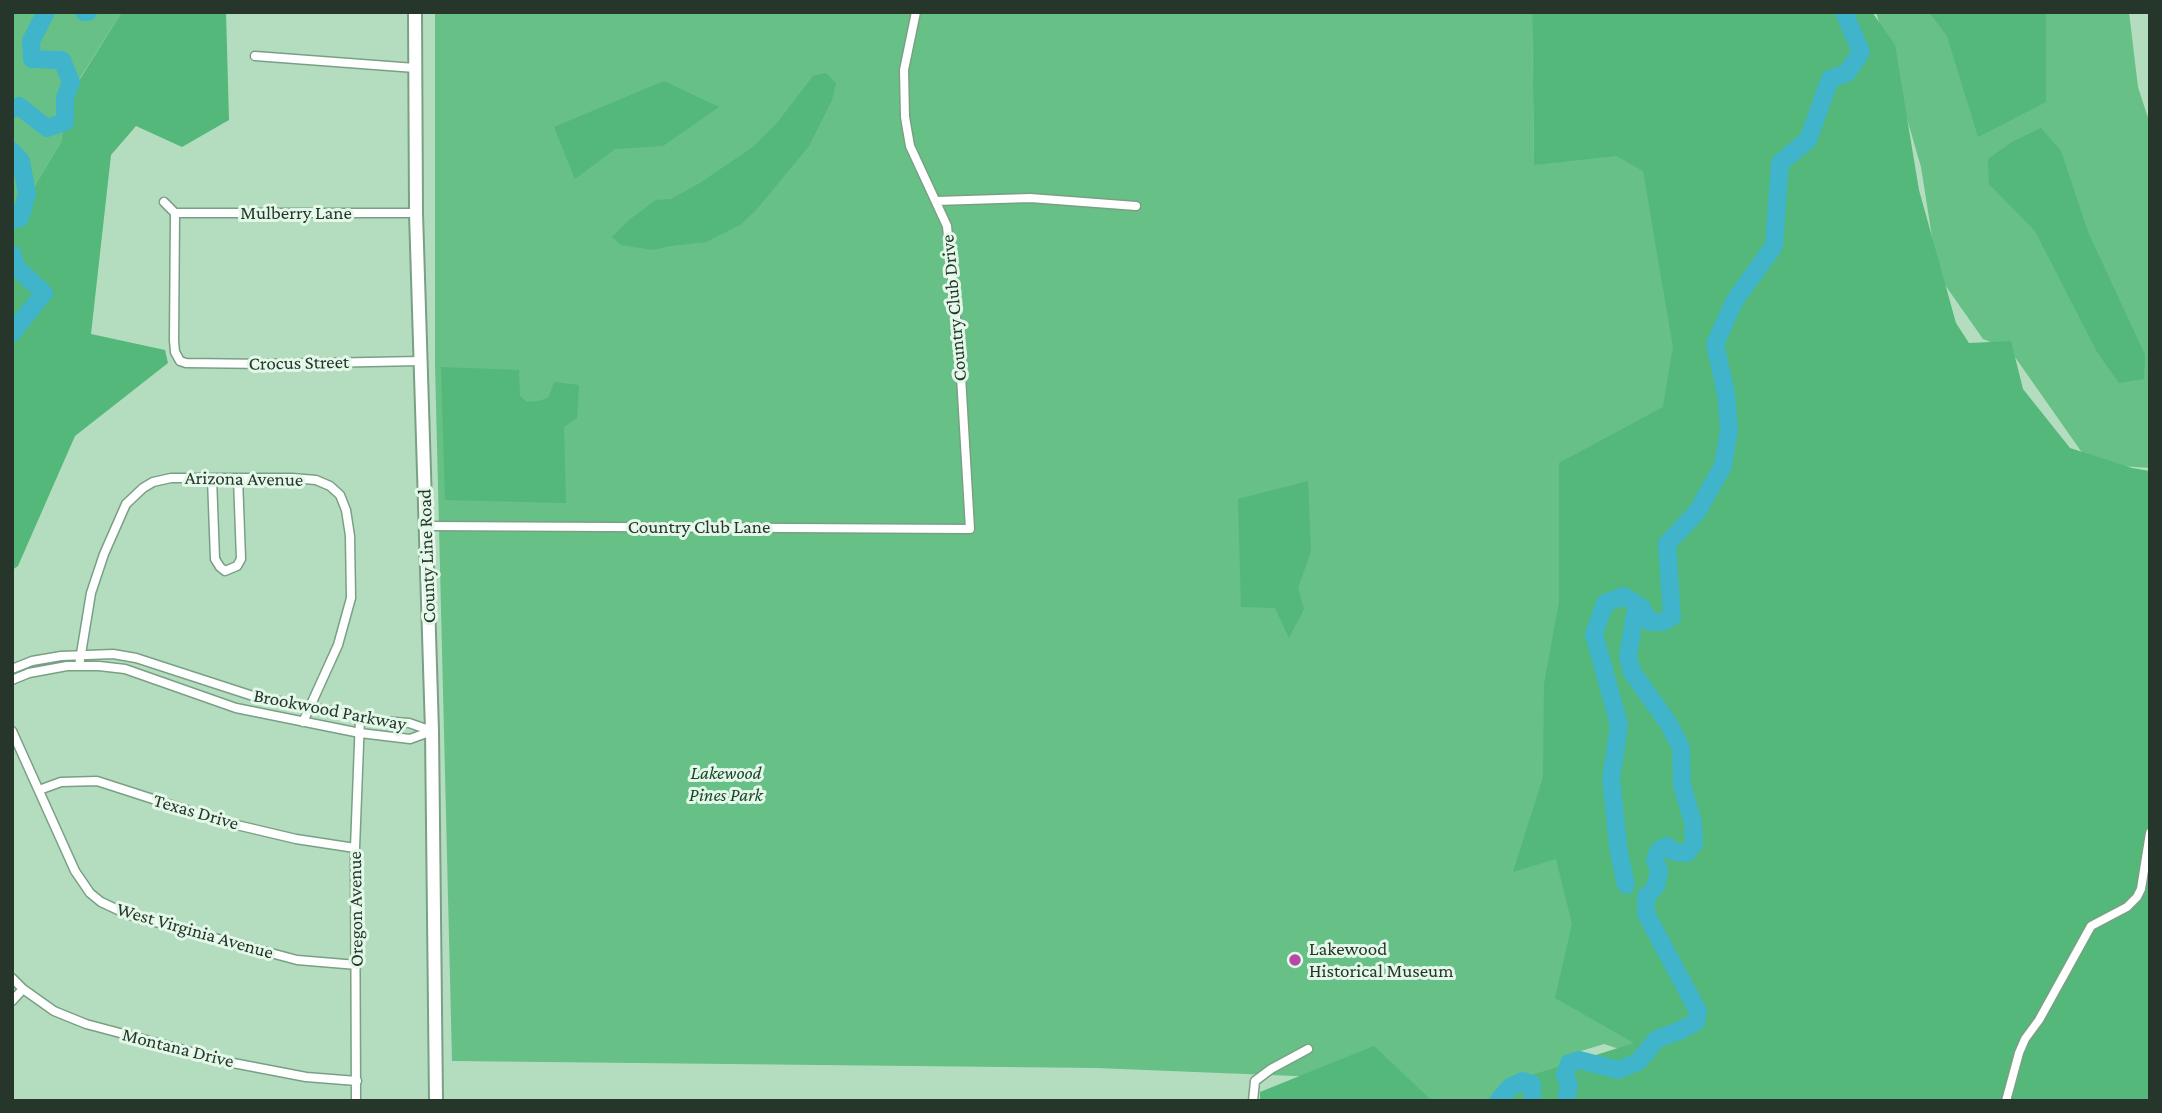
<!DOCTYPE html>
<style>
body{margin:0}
#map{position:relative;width:2162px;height:1113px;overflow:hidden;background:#b4ddbf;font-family:"Crimson Pro",serif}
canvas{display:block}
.frame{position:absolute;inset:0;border:14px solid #26362a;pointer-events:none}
</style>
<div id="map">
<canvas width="2162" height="1113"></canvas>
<div class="frame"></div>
</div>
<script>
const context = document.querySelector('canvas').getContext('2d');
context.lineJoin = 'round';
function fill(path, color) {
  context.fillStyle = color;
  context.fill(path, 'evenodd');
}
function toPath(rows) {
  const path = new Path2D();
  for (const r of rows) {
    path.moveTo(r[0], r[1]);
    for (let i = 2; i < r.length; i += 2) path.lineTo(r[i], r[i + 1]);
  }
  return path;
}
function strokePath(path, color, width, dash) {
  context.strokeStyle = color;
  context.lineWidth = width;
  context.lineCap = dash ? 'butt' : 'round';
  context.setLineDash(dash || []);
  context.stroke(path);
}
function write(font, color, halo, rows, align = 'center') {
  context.font = font + ' "Crimson Pro",serif';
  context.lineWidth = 6;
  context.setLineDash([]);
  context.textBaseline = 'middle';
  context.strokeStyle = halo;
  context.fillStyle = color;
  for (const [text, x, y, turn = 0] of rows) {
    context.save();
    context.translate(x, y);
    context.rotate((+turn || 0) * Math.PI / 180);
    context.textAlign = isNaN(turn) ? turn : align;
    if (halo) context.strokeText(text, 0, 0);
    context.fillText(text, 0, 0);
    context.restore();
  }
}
const green = toPath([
 [12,12,122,12,68,97,61,142,12,224],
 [435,12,1532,12,1534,165,1652,127,1780,163,1643,899,1634,1054,1604,1044,1581,1051,1567,1075,1533,1095,1525,1080,1502,1096,1501,1101,1389,1101,1369,1079,1096,1068,452,1061,435,364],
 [1876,12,2129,12,2138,87,2150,124,2150,468,2090,464,2010,350,1983,339,1938,275,1921,167]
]);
const forest = toPath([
 [122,12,226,12,229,120,182,147,136,126,111,155,91,334,165,350,168,363,75,436,18,566,12,570,12,224,61,142,68,98],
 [1532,12,1872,12,1895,45,1919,190,1956,323,1969,343,2011,341,2023,389,2070,448,2132,468,2150,471,2150,1101,1502,1101,1532,1075,1634,1043,1555,998,1572,924,1556,859,1513,872,1543,777,1544,684,1559,602,1559,463,1663,407,1673,347,1643,171,1616,156,1534,165],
 [1929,12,2046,12,2046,102,1978,137,1947,36],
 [826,73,836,83,832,100,809,146,756,210,740,225,706,242,670,246,653,250,621,245,612,237,629,220,656,200,671,199,700,183,753,147,777,123,813,76],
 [664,81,719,107,663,146,615,149,575,179,554,127],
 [2041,128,2061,151,2088,232,2145,355,2144,379,2119,383,2097,352,2035,231,1989,184,1988,159,2012,142],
 [441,367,519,370,520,396,527,402,539,401,549,397,554,382,579,385,577,418,564,427,566,503,445,500],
 [1308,481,1311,551,1298,588,1304,609,1289,638,1275,608,1241,607,1238,499],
 [1374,1046,1432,1101,1260,1101,1260,1092]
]);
const river = toPath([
 [84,12,88,12],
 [12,109,19,106,47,128,65,122,65,98,71,82,62,60,32,59,31,41,46,12],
 [12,151,21,161,27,194,20,218,12,220],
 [12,254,17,268,44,293,12,333],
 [1626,885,1619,852,1611,780,1619,725,1594,634,1605,603,1624,596,1641,607,1650,622,1663,622,1672,617,1667,544,1697,512,1723,466,1729,430,1726,393,1715,344,1735,300,1774,246,1780,163,1808,140,1830,79,1847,73,1861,52,1844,12],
 [1498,1101,1510,1087,1523,1081,1532,1084,1532,1101],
 [1566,1101,1569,1086,1565,1075,1569,1063,1579,1060,1618,1070,1638,1062,1657,1039,1679,1031,1696,1022,1698,1011,1646,914,1646,897,1656,886,1659,871,1655,860,1659,850,1667,846,1674,852,1687,853,1694,844,1693,822,1682,785,1681,748,1669,724,1632,672,1628,656,1635,614,1641,607]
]);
const street = toPath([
 [255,56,415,68],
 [936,201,1030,198,1136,206],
 [164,202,175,213],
 [175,213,174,341,175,352,180,361,186,363,268,364,420,361],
 [175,213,416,213],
 [212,478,215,559,220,567,225,571,237,566,241,559,238,478],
 [427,526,970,529,960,359,947,226,910,146,905,117,904,70,916,12],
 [79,666,91,593,104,554,126,504,143,488,153,482,171,478,292,478,316,480,330,486,340,495,346,510,350,536,351,598,338,645,303,722],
 [12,669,32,661,61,656,113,654,136,658,253,696,380,721,409,723,432,731],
 [12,680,29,673,67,666,99,666,125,669,236,708,360,733,410,739,432,731],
 [12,731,75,871,90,893,101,902,129,915,297,960,357,965],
 [39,790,61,782,97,781,224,822,296,839,355,848],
 [12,978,23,989,54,1011,86,1024,233,1063,306,1077,357,1081],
 [12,1001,23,989],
 [356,1101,355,848,360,718],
 [1253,1101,1255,1081,1271,1069,1308,1049],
 [2006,1101,2019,1053,2025,1039,2039,1020,2091,926,2127,907,2137,897,2141,889,2150,833]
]);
const primary = toPath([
 [415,12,416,213,432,731,436,1101]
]);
const markers = [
 [1295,960,7,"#b648a6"]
];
const streetNames = [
 ["Mulberry Lane",296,213],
 ["Country Club Drive",954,308,-95],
 ["Crocus Street",299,363,-1],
 ["Arizona Avenue",244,479,1],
 ["Country Club Lane",699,527],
 ["County Line Road",427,556,-92],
 ["Brookwood Parkway",330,710,11],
 ["Texas Drive",196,812,16],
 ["Oregon Avenue",356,909,-91],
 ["West Virginia Avenue",195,931,16],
 ["Montana Drive",178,1048,14]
];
const parkNames = [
 ["Lakewood",726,773],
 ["Pines Park",726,795]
];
const poiNames = [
 ["Lakewood",1309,949],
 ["Historical Museum",1309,971]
];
fill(green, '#67c086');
fill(forest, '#53b879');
strokePath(river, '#40b4cb', 18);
strokePath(street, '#79a084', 11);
strokePath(primary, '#79a084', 16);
strokePath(street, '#fff', 8);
strokePath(primary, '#fff', 12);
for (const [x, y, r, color] of markers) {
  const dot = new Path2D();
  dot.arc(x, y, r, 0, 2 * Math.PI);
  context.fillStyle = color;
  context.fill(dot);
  strokePath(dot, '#e3f8e9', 2.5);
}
write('19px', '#26362a', '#e3f8e9', streetNames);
write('italic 19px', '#1a442a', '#e3f8e9', parkNames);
write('19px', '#26362a', '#e3f8e9', poiNames, 'left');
</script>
